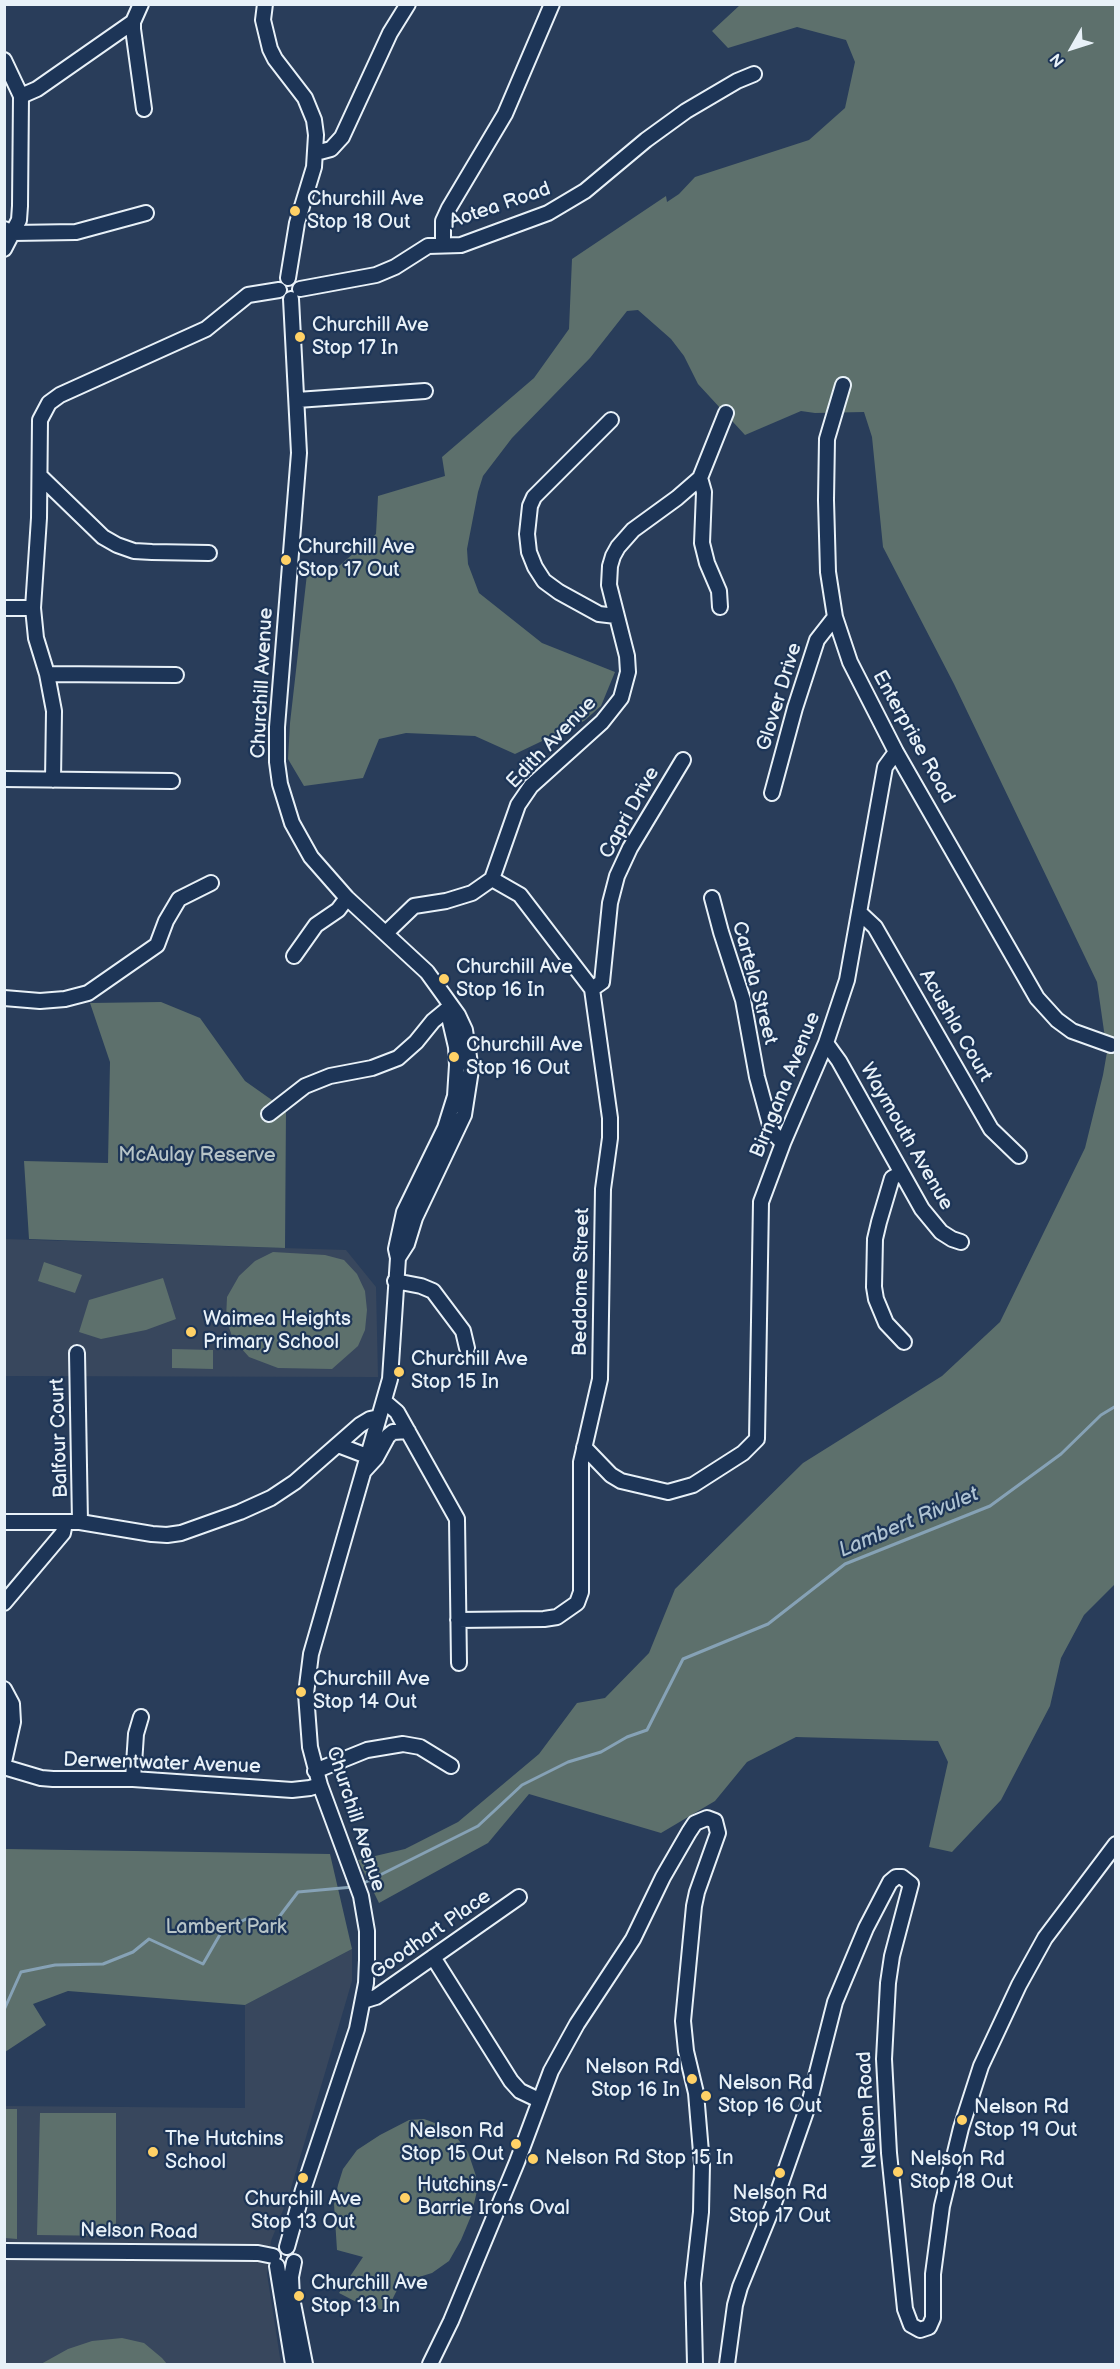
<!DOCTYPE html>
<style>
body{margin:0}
#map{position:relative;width:1120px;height:2369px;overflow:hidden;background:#293d5a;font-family:"Balsamiq Sans",sans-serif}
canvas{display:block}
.frame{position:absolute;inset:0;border:6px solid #e8f1f8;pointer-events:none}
.north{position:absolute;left:1042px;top:18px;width:60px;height:60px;-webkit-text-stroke:4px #1d3557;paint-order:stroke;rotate:231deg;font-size:16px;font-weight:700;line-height:24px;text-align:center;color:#e8f1f8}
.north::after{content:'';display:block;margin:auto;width:21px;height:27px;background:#e8f1f8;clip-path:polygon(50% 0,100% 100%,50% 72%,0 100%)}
</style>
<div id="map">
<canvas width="1120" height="2369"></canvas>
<div class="frame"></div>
<div class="north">N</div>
</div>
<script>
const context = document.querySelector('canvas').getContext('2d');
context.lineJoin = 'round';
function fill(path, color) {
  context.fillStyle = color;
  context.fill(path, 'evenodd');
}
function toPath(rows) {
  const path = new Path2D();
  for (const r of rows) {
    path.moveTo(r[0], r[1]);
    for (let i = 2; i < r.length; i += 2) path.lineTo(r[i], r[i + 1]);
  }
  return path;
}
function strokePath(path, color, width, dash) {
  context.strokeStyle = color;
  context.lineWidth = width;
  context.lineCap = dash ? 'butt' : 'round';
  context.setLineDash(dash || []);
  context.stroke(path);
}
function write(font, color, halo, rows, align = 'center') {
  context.font = font + ' "Balsamiq Sans",sans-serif';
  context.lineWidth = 4.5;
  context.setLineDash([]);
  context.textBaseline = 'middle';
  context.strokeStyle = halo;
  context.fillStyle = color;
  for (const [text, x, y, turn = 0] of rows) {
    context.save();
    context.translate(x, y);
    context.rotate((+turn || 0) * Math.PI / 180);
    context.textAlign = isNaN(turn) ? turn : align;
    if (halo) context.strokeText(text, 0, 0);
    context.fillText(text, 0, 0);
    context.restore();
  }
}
const built = toPath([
 [5,1239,346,1250,376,1287,378,1377,5,1376],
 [352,1949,352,1981,289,2195,271,2241,267,2274,281,2364,5,2364,5,2106,245,2108,245,2005]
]);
const green = toPath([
 [740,5,1115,5,1115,1584,1084,1615,1061,1658,1050,1706,1001,1800,952,1852,929,1847,948,1762,938,1741,796,1737,747,1762,715,1801,661,1833,529,1794,488,1843,379,1903,358,1860,405,1849,458,1822,539,1754,577,1703,605,1698,649,1653,675,1589,803,1463,942,1376,1000,1322,1085,1148,1103,1075,1107,1052,1097,982,954,684,883,547,872,437,864,412,815,413,801,411,745,435,698,384,684,356,671,339,638,310,627,311,590,358,512,438,483,476,478,492,467,549,468,564,479,593,542,643,615,672,601,706,584,721,515,754,475,736,406,733,379,739,363,778,304,786,288,759,290,723,307,574,339,566,376,534,378,496,445,476,442,457,534,378,569,329,572,259,666,196,667,202,679,194,695,177,809,140,845,108,855,62,846,40,797,27,728,48,712,31],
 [161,1002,200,1018,245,1081,286,1110,285,1248,29,1239,24,1161,108,1163,110,1062,90,1003],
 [273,1252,325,1255,344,1260,357,1274,365,1291,367,1310,365,1330,358,1346,332,1369,278,1368,249,1357,233,1339,226,1319,227,1297,239,1276,255,1261],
 [44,1262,82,1275,75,1293,38,1281],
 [163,1278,176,1319,146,1330,101,1339,79,1332,89,1300],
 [172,1349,213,1350,213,1369,172,1368],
 [5,1849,330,1854,352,1949,245,2005,68,1991,33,2004,46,2025,5,2052],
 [5,2109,17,2109,17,2239,5,2238],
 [40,2113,116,2113,116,2236,37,2235],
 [424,2119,443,2126,453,2133,468,2152,476,2176,477,2191,471,2216,461,2240,449,2261,432,2273,419,2277,404,2276,386,2312,371,2305,368,2308,339,2293,363,2257,337,2250,334,2204,338,2185,343,2169,357,2150,380,2135,409,2120],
 [122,2338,144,2343,162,2358,167,2364,41,2364,68,2349,92,2341]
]);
const stream = toPath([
 [362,1884,478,1826,522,1785,568,1762,601,1752,627,1737,647,1730,683,1659,768,1624,845,1564,990,1506,1061,1454,1101,1415,1116,1406],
 [4,2010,21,1972,55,1965,103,1964,133,1952,149,1939,203,1964,222,1931,246,1919,273,1925,298,1892,353,1887]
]);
const minor = toPath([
 [141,4,133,22,133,29,144,109],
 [265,4,263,20,270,49,275,59,305,98,314,120,316,135,314,167,297,223,288,278],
 [4,60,21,96,20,206,19,220,4,249],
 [21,96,37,89,133,22],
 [316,153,331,149,342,137,390,33,408,4],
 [4,229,13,233,76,232,146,213],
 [443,245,443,221,449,208,505,114,552,4],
 [300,289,376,275,395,267,428,246,461,245,548,213,585,191,646,140,686,111,737,81,754,74],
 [843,385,827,439,826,500,828,572,835,617,850,662,896,752,1037,998,1057,1020,1072,1031,1111,1045],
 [297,400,425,391],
 [611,420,534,497,530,506,527,534,529,552,535,567,544,581,559,592,599,614,616,616],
 [40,476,103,537,117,545,134,551,152,552,209,553],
 [700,478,704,492,702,543,707,563,719,591,720,607],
 [4,608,33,608,39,518,40,420,49,403,60,395,206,329,248,295,279,290],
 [33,608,36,638,47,674,54,711,53,780],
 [47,674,176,675],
 [4,779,172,781],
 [772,793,795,708,817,640,835,617],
 [712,898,721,932,743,1000,757,1077,772,1132,783,1143],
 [859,912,875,927,991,1129,1019,1156],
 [386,933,414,906,446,901,472,893,492,879,518,805,531,786,602,722,621,698,628,672,627,656,609,585,610,566,613,556,618,547,633,530,677,498,700,478,726,413],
 [294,956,316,925,338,910,347,898],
 [592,989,602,982,610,903,617,876,630,848,683,760],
 [4,998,40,1001,65,999,88,993,157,945,166,921,179,899,211,883],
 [826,1043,839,1061,922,1209,941,1232,952,1239,961,1242],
 [269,1114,305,1086,330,1076,372,1068,398,1058,416,1042,433,1021,450,1007],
 [901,1173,892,1178,879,1222,875,1239,874,1287,876,1299,886,1323,904,1342],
 [398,1258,396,1249,404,1212,445,1128,455,1096,457,1065,456,1047,449,1017,450,1007],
 [395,1281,421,1286,433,1291,463,1331,467,1348],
 [77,1353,80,1522],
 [384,1401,397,1412,457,1519,459,1663],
 [338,1445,367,1456],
 [584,1447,611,1475,621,1481,668,1492,693,1485,743,1453,757,1439,761,1202,783,1143,826,1043,847,980,885,767,896,752],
 [364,1471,376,1458,388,1436,393,1432,408,1431],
 [4,1522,80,1522,152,1534,167,1535,181,1533,240,1512,271,1498,295,1482,360,1425,370,1419,379,1417],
 [4,1603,63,1533,65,1523],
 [458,1620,544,1619,557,1617,577,1603,581,1592,581,1462,600,1379,603,1189,610,1138,610,1118,592,989,520,895,492,879],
 [4,1689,12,1704,13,1722,4,1762],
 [4,1767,41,1778,53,1779,133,1779,292,1790,310,1788,320,1785],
 [315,1771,367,1750,403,1744,420,1747,451,1766],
 [133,1779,136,1734,141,1717],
 [433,1957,511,2081,520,2091,539,2100],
 [363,2001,376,1997,519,1897],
 [287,2247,303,2190,357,2029,366,1983,367,1960,367,1931,361,1896,320,1785,310,1747,306,1694,311,1654,390,1379,398,1258,407,1244,415,1218,464,1115,471,1070,465,1030,458,1015,427,972,347,898,311,857,292,823,280,784,277,762,277,727,299,453,291,299],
 [4,2251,258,2253,273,2256],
 [294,2262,291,2277,292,2298,305,2364],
 [277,2266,293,2364],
 [430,2364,451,2321,517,2162,551,2071,577,2024,633,1939,663,1877,689,1832,695,1823,707,1818,715,1821,718,1833,697,1892,694,1906,683,2021,686,2051,696,2093,702,2164,701,2212,693,2283,695,2364],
 [727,2364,735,2305,740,2287,773,2206,810,2100,835,2002,866,1928,890,1882,896,1877,902,1877,911,1884,892,1956,888,1983,884,2059,889,2153,905,2309,911,2325,920,2330,929,2327,933,2318,933,2274,942,2206,961,2128,981,2066,1019,1985,1045,1938,1116,1844]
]);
const markers = [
 [295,211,6,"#ffd166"],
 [300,337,6,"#ffd166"],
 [286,560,6,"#ffd166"],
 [444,979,6,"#ffd166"],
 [454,1057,6,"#ffd166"],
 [191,1332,6,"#ffd166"],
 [399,1372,6,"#ffd166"],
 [301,1692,6,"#ffd166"],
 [692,2079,6,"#ffd166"],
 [706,2096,6,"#ffd166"],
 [962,2120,6,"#ffd166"],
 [516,2144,6,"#ffd166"],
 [153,2152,6,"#ffd166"],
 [533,2159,6,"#ffd166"],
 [898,2172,6,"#ffd166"],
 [780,2173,6,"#ffd166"],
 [303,2178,6,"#ffd166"],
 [405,2198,6,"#ffd166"],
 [299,2296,6,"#ffd166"]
];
const poiNames = [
 ["Churchill Ave",307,200],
 ["Stop 18 Out",307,223],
 ["Churchill Ave",312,326],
 ["Stop 17 In",312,349],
 ["Churchill Ave",298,548],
 ["Stop 17 Out",298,571],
 ["Churchill Ave",456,968],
 ["Stop 16 In",456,991],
 ["Churchill Ave",466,1046],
 ["Stop 16 Out",466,1069],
 ["Waimea Heights",203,1320],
 ["Primary School",203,1343],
 ["Churchill Ave",411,1360],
 ["Stop 15 In",411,1383],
 ["Churchill Ave",313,1680],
 ["Stop 14 Out",313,1703],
 ["Nelson Rd",680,2068,"right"],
 ["Stop 16 In",680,2091,"right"],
 ["Nelson Rd",718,2084],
 ["Stop 16 Out",718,2107],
 ["Nelson Rd",974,2108],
 ["Stop 19 Out",974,2131],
 ["Nelson Rd",504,2132,"right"],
 ["Stop 15 Out",504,2155,"right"],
 ["The Hutchins",165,2140],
 ["School",165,2163],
 ["Nelson Rd Stop 15 In",545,2159],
 ["Nelson Rd",910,2160],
 ["Stop 18 Out",910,2183],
 ["Hutchins -",417,2186],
 ["Barrie Irons Oval",417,2209],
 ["Nelson Rd",780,2194,"center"],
 ["Stop 17 Out",780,2217,"center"],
 ["Churchill Ave",303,2200,"center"],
 ["Stop 13 Out",303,2223,"center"],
 ["Churchill Ave",311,2284],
 ["Stop 13 In",311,2307]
];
const streetNames = [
 ["Aotea Road",500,206,-19],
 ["Churchill Avenue",263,683,-87],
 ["Glover Drive",780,697,-73],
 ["Enterprise Road",913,737,61],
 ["Edith Avenue",552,743,-46],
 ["Capri Drive",630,813,-61],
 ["Cartela Street",754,983,75],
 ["Acushla Court",955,1026,60],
 ["Birngana Avenue",786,1085,-68],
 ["Waymouth Avenue",906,1137,60],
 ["Beddome Street",582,1282,-89],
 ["Balfour Court",60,1438,-92],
 ["Derwentwater Avenue",162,1764,2],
 ["Churchill Avenue",355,1819,72],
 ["Goodhart Place",431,1935,-35],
 ["Nelson Road",868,2110,-93],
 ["Nelson Road",139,2232,1]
];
const parkNames = [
 ["McAulay Reserve",197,1156],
 ["Lambert Park",226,1928]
];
const waterNames = [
 ["Lambert Rivulet",909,1523,-23]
];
fill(built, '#38475d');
fill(green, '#5d706c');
strokePath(stream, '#86a2b6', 3);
strokePath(minor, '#e8f1f8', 18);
strokePath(minor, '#1d3557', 14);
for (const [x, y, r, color] of markers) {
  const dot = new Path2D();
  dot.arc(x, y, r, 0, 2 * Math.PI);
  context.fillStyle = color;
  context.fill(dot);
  strokePath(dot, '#1d3557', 2);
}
write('20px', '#e8f1f8', '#1d3557', poiNames, 'left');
write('20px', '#e8f1f8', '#1d3557', streetNames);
write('20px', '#b7c4c7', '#1d3557', parkNames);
write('italic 21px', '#afc3d2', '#1d3557', waterNames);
</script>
